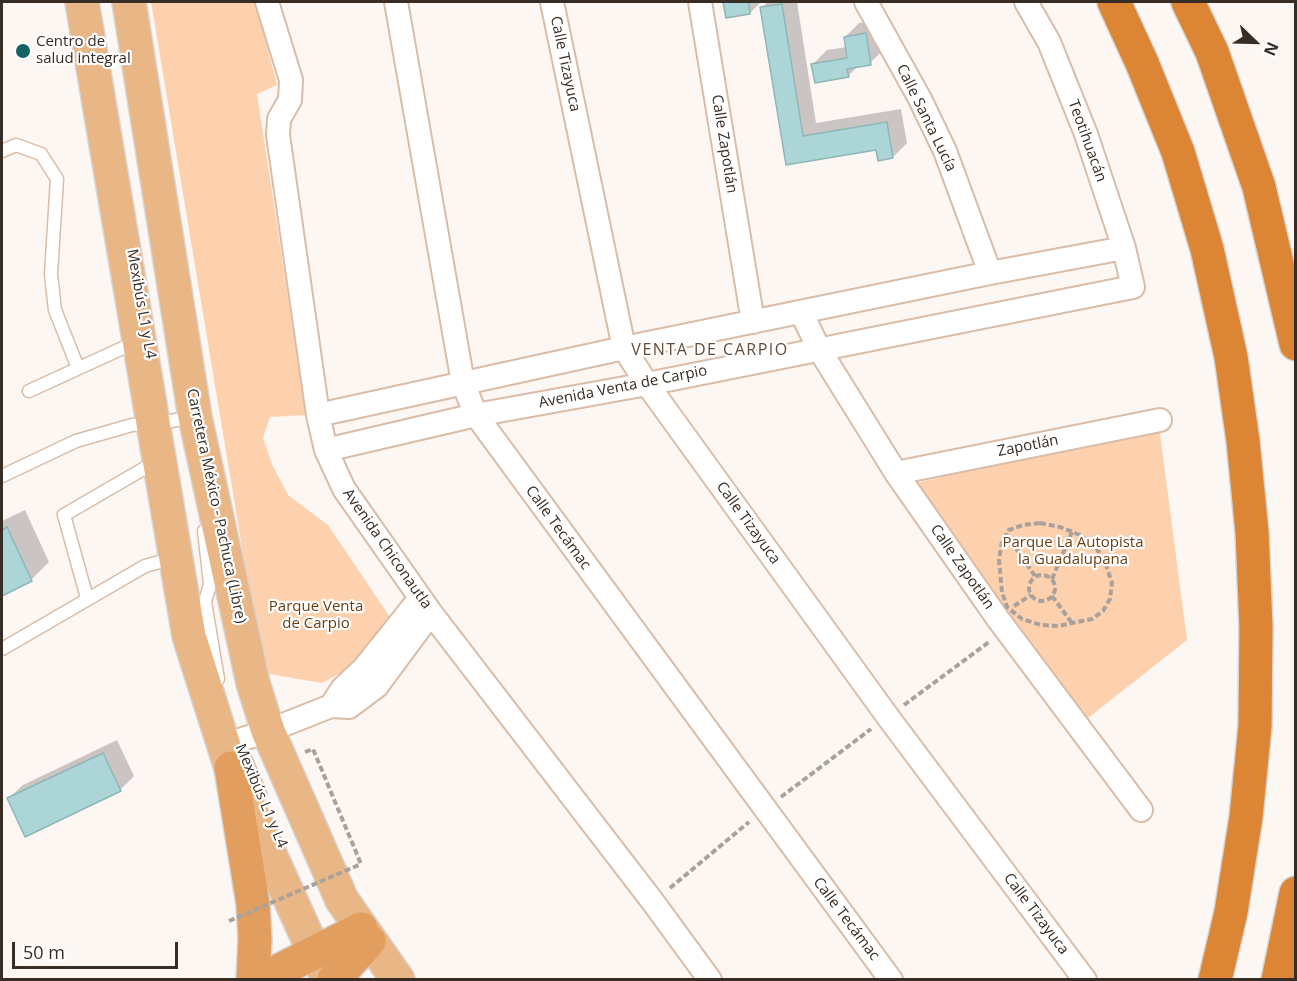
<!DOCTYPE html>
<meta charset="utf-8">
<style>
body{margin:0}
#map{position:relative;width:1297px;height:981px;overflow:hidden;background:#fdf7f3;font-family:"Open Sans",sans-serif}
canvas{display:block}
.frame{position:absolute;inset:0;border:3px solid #372d24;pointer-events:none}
.north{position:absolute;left:1225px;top:12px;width:60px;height:60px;-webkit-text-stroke:4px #fff;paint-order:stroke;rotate:113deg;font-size:16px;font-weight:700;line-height:24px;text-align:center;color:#372d24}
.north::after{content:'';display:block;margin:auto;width:21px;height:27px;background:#372d24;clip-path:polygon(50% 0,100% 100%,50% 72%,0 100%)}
.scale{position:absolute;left:12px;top:942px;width:166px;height:27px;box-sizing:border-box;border:3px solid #372d24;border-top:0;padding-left:8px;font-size:18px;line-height:21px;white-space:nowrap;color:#372d24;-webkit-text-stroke:4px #fff;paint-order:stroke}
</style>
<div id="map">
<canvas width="1297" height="981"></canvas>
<div class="frame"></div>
<div class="north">N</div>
<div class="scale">50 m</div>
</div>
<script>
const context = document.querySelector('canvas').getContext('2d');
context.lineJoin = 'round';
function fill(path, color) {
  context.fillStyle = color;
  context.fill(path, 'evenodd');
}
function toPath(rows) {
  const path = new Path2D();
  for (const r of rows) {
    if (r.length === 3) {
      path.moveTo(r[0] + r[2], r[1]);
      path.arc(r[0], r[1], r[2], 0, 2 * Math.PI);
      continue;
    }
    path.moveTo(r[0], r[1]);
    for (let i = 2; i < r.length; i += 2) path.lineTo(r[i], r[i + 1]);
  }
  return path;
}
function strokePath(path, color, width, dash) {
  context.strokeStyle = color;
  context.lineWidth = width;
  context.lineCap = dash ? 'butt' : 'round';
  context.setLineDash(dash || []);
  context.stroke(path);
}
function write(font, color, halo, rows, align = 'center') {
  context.font = font + ' "Open Sans",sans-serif';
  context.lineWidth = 4.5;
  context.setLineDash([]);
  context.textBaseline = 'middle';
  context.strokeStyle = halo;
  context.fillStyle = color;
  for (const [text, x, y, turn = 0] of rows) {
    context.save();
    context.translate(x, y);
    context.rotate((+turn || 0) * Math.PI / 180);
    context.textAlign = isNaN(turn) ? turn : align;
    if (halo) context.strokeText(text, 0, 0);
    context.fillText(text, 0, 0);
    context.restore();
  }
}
const green = toPath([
 [151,2,256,2,277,85,257,94,306,415,270,417,263,438,272,464,288,495,328,525,398,629,382,651,322,683,263,673],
 [1159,426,1187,640,1074,729,903,486]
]);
const shadow = toPath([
 [725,2,761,2,750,13,727,16],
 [768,2,797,2,816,123,901,109,907,143,893,157,878,149,787,164,762,8],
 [879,20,884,49,870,63,859,65,848,76,813,64,827,50,847,47,845,37,859,23],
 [25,510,49,562,31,580,2,594,2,521],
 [117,740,134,776,120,790,9,798,23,785]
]);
const building = toPath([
 [723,2,749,2,750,14,726,18,723,2],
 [782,4,803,136,887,122,893,158,878,161,876,150,786,165,760,7,782,4],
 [866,33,871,65,847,69,849,77,815,83,811,64,847,58,844,37,866,33],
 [7,527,32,581,2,596,2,530,7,527],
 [103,753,121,791,25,837,7,798,103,753]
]);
const path = toPath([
 [1040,523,1060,527,1080,535,1095,546,1105,562,1112,583,1110,599,1103,611,1092,619,1058,626,1041,625,1022,619,1007,607,1002,592,999,560,1002,541,1009,530,1023,525,1040,523],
 [1006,534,1035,576],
 [1042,588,13],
 [1052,579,1072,532],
 [1052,596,1072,623],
 [1014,606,1031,595],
 [904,705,989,642],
 [305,752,313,749,361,864],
 [781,797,871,729],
 [670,888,749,822]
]);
const service = toPath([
 [2,151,16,145,41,154,57,179,51,274,55,310,78,368],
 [29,391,138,341],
 [2,476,76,441,132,425,153,424,194,417],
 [204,531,210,584,205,602,218,679],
 [87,598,64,515,157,461],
 [2,649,145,566,174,558],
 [238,741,260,794]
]);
const minor = toPath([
 [267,2,291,80,290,100,279,119,278,135,318,415,326,450,344,489,431,613,653,902,710,980],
 [396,2,463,383,476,415,891,980],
 [552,2,624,348,647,384,888,717,1085,980],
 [700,2,753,322],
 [866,2,920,99,945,151,990,273],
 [801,312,819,349,896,473,998,619,1141,810],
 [318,415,624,348,990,273,1124,248],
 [326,450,476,415,647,384,1133,287,1124,248,1086,134,1049,42,1026,2],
 [896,473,1160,420],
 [331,706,342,689,364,668,420,598],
 [224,745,268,731,331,706,349,707,377,686,431,613]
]);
const primary = toPath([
 [82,2,189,636,231,768,315,954,328,977],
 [129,2,195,417,253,683,268,731,342,900,398,980]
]);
const trunk = toPath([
 [231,768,253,904,255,939,253,980],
 [269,980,282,969,361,929],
 [334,980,369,941]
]);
const motorway = toPath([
 [1114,2,1142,63,1178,152,1207,249,1231,357,1243,441,1252,532,1256,627,1255,726,1246,817,1231,912,1215,980],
 [1188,2,1212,52,1259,187,1296,344],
 [1278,980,1296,893]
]);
const pathBridge = toPath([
 [229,921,361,864]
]);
const markers = [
 [23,51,8,"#116265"]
];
const poiNames = [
 ["Centro de",36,42],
 ["salud integral",36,59]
];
const streetNames = [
 ["Calle Tizayuca",565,64,78],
 ["Calle Santa Lucía",926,118,64],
 ["Teotihuacán",1087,141,70],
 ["Calle Zapotlán",724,144,81],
 ["Mexibús L1 y L4",141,304,80],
 ["Avenida Venta de Carpio",623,387,-11],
 ["Zapotlán",1028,446,-11],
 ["Carretera México - Pachuca (Libre)",216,506,78],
 ["Calle Tizayuca",748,523,54],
 ["Calle Tecámac",558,528,54],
 ["Avenida Chiconautla",387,549,55],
 ["Calle Zapotlán",962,567,55],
 ["Mexibús L1 y L4",261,796,67],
 ["Calle Tizayuca",1036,914,53],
 ["Calle Tecámac",846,919,53]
];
const parkNames = [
 ["Parque La Autopista",1073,543],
 ["la Guadalupana",1073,560],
 ["Parque Venta",316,607],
 ["de Carpio",316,624]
];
const neighbourhoodNames = [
 ["VENTA DE CARPIO",710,350]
];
fill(green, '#fdd0ae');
fill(shadow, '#0003');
fill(building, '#acd5d7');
strokePath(building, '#8eb6b7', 1.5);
strokePath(service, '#d9bda8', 15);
strokePath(minor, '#d9bda8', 26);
strokePath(primary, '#d7d5d3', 36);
strokePath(trunk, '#d7d5d3', 36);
strokePath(motorway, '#d7d5d3', 36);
strokePath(path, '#a9a19b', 4, [6, 3]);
strokePath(service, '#fff', 12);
strokePath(minor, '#fff', 22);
strokePath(primary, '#e9b686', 33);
strokePath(trunk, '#e29e5e', 33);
strokePath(motorway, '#db8535', 33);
strokePath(pathBridge, '#a9a19b', 4, [6, 3]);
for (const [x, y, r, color] of markers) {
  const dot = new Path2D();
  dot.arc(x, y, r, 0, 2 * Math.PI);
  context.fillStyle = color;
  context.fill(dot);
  strokePath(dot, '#fff', 2);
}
write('15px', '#372d24', '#fff', poiNames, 'left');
write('15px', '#372d24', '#fff', streetNames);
write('15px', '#6d3e11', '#fff', parkNames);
context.letterSpacing = '1.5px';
write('16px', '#634b39', '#fff', neighbourhoodNames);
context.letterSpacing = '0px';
</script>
